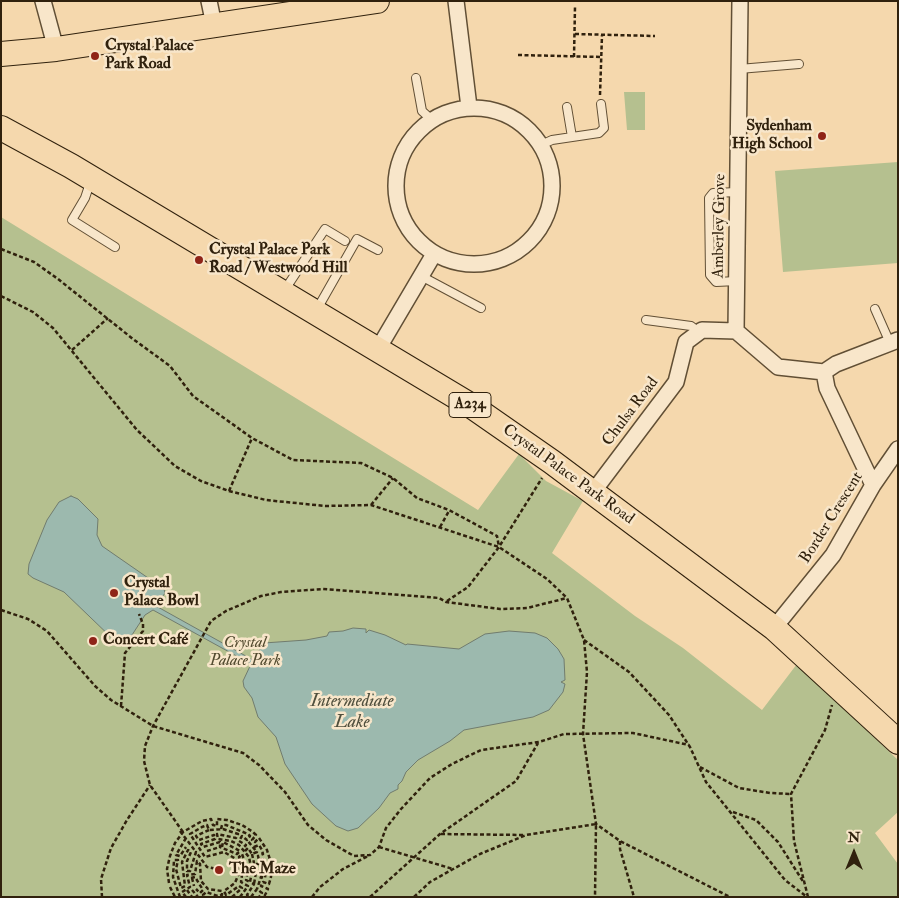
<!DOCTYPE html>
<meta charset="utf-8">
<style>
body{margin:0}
#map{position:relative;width:899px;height:898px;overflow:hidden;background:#f5d8ad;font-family:"IM FELL Double Pica",serif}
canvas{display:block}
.frame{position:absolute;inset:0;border:2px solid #30210d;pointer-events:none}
.north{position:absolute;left:829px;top:828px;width:50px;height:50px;-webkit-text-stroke:4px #f8e6ca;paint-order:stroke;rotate:0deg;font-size:14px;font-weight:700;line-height:20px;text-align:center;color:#30210d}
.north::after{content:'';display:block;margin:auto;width:18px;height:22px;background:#30210d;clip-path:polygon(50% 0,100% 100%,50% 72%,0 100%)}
</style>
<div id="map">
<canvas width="899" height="898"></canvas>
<div class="frame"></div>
<div class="north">N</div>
</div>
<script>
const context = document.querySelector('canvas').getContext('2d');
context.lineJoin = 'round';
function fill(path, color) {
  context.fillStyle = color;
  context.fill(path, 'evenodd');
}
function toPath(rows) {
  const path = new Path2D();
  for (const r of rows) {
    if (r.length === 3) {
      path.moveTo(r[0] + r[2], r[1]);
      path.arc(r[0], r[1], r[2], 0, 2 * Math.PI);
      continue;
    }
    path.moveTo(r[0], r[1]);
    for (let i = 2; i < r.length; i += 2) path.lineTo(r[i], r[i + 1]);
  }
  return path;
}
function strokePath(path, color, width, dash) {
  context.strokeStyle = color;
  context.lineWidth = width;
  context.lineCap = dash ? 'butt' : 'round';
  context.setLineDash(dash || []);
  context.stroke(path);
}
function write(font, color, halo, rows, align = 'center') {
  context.font = font + ' "IM FELL Double Pica",serif';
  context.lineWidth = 5;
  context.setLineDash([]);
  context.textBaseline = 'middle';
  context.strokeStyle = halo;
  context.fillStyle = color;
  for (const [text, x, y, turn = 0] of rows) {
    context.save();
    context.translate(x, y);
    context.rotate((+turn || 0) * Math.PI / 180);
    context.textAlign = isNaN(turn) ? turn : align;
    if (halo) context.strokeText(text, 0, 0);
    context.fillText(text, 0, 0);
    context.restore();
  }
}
const green = toPath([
 [624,92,645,92,645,130,627,130],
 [898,162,898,263,783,272,775,171],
 [1,217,478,510,519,454,546,481,583,501,552,553,635,616,683,648,762,710,797,664,898,760,898,812,875,833,898,864,898,897,1,897]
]);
const water = toPath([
 [71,496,78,499,98,519,97,535,102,546,164,589,165,593,156,606,253,660,264,643,306,640,327,636,329,632,343,631,353,628,366,629,366,633,369,630,385,635,406,645,407,644,459,649,485,634,509,631,535,633,547,638,558,649,564,659,565,680,561,682,565,684,563,692,549,710,533,717,464,730,450,741,418,760,406,772,402,781,398,785,398,789,390,793,379,808,358,828,348,831,336,826,312,804,285,764,276,737,258,717,252,698,244,687,243,681,251,664,153,610,145,615,130,638,121,643,116,642,64,592,33,578,28,574,29,564,47,520,59,502,71,496]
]);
const path = toPath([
 [575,34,655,36],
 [518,55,602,57],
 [574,57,575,7],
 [600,95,602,35],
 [1,249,34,262,58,279,133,339,170,366,193,396,252,438,293,460,361,463,393,478,417,498,449,510,497,536,499,547],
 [1,296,33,312,53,328,137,430,175,466,201,481,229,491,266,500,325,506,371,505,499,547,547,579,567,598,584,640,587,672,583,734,596,824,620,841,730,897],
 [72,350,108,318],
 [229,491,252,438],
 [371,505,393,478],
 [440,527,449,511],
 [447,601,468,587,499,547,542,478],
 [1,610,28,619,47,631,95,686,111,700,153,726,243,753,259,765,285,792,308,825,326,840,354,856,370,855,379,847,386,828,401,809,430,778,452,764,481,750,539,742,564,734,633,733,689,745],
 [584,640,629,672,669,715,690,747,706,782,785,880,807,897],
 [121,706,125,653,143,631,143,624,139,614],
 [700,767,739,788,770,793,791,794],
 [733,812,756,820,778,842,804,883],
 [221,829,222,825,226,825,248,834,250,836,247,840,242,836,239,841,246,845,243,848],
 [209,830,196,836,199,840,214,835,215,839,201,844,203,847,220,842,220,847,237,854,240,851,223,842,222,847],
 [180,831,196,852],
 [183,832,150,785,144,761,145,746,153,726,211,621,226,611,261,596,281,592,323,589,439,598,446,602,500,609,527,608,567,598],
 [441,834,523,835],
 [186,838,176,855,180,856,186,847],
 [620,841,620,849,634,897],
 [254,847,259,845,262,850,263,854,258,856,259,860,265,859,266,869,265,878,261,877,257,889],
 [379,847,453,869],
 [207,851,220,847],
 [245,851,248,848,252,854,257,852,247,840],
 [252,854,256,872,254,884],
 [256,864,261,864,261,877],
 [191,878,195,877,203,890,200,893,196,889],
 [192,878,194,886],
 [169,883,167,869,170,856,175,843,183,832,202,821,211,819,213,825,217,826,217,819,227,820,242,825,253,832,256,835,252,840,255,842,259,838,267,850,271,863,271,877,269,884,263,882,261,886,268,889,264,897],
 [170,887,175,897],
 [187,890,192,897],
 [192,890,198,897],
 [102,897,101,879,111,848,127,820,150,785],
 [180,897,173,877,174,860,178,860,176,869,181,888,185,886,182,862,188,850,191,852,187,861,187,871,190,871,196,852,207,867,218,869],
 [186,897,182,892,190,887,187,875,195,874,197,861,200,864,201,881,208,889,222,891,222,895,218,896,206,892,203,895,205,897],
 [232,897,242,888,239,886,226,895,224,891,235,883,239,873,236,859,224,852,205,857,190,834,202,827,207,825,209,830,223,829,238,834,236,838,217,834,218,839,231,841,239,845,249,857,252,872,250,882,254,884,247,895,249,897],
 [240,897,248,886,241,882,243,868,239,857,242,854,248,871,246,880,250,882],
 [251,897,257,889,262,893,259,897],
 [312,897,320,887,343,869,368,856],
 [370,897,440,834,516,781,538,743],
 [414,897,430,882,480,854,526,835,596,824,595,897],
 [808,897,794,841,791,794,825,730,832,705]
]);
const lane = toPath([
 [739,69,799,64],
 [416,78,422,111,432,120],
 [567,107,572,137],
 [541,145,552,140,599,133,604,128,601,104],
 [91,180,85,198,72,220,115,247],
 [421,276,481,308],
 [737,281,716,282,710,275,709,198,713,193,738,192],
 [284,291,325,229,345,241],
 [875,309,890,343],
 [316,311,357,239,378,250],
 [646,320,691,326,699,332]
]);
const street = toPath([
 [43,1,56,49],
 [209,1,214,25],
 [456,1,469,107],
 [474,186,78],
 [736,331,740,1],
 [378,349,434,254],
 [824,372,827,388,873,485],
 [593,492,676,382,686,342,702,330,736,331,778,367,824,372,836,364,898,340],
 [774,628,833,555,873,485,898,449]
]);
const primary = toPath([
 [1,54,56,49,377,1],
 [1,128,71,166,470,405,552,462,774,628,898,742]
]);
const markers = [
 [95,56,5,"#8f2418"],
 [822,136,5,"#8f2418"],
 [199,260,5,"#8f2418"],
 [114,593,5,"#8f2418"],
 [93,641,5,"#8f2418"],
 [219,870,5,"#8f2418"]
];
const shields = [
 [470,405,42]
];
const shieldNames = [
 ["A234",470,405]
];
const poiNames = [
 ["Crystal Palace",105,47],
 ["Park Road",105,65],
 ["Sydenham",812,127,"right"],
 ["High School",812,145,"right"],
 ["Crystal Palace Park",209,251],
 ["Road / Westwood Hill",209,269],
 ["Crystal",124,584],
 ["Palace Bowl",124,602],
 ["Concert Café",103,641],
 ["The Maze",229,870]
];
const streetNames = [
 ["Amberley Grove",720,226,-89],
 ["Chulsa Road",631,412,-53],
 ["Crystal Palace Park Road",568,475,36],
 ["Border Crescent",832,518,-58]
];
const parkNames = [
 ["Crystal",245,644],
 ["Palace Park",245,662]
];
const waterNames = [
 ["Intermediate",352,702],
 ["Lake",352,723]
];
fill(green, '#b5c08f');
fill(water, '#9cb9ae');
strokePath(water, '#717c6e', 1);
strokePath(lane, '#614f35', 10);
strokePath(street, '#614f35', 18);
strokePath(primary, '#30210d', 26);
strokePath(path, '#30210d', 2.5, [4, 2.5]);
strokePath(lane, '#f8e6ca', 8);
strokePath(street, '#f8e6ca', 15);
strokePath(primary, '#f5d8ad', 24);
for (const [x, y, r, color] of markers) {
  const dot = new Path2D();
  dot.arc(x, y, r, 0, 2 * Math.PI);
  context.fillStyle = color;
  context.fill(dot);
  strokePath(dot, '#f8e6ca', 2);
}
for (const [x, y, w] of shields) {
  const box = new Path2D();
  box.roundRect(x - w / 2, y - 12.5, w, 25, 4);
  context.fillStyle = '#f8e6ca';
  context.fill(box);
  strokePath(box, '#30210d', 1);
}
write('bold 15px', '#30210d', null, shieldNames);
write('bold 16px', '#30210d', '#f8e6ca', poiNames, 'left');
write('16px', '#30210d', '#f8e6ca', streetNames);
write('italic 16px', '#51492e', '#f8e6ca', parkNames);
write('italic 18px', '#504f3d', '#f8e6ca', waterNames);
</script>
